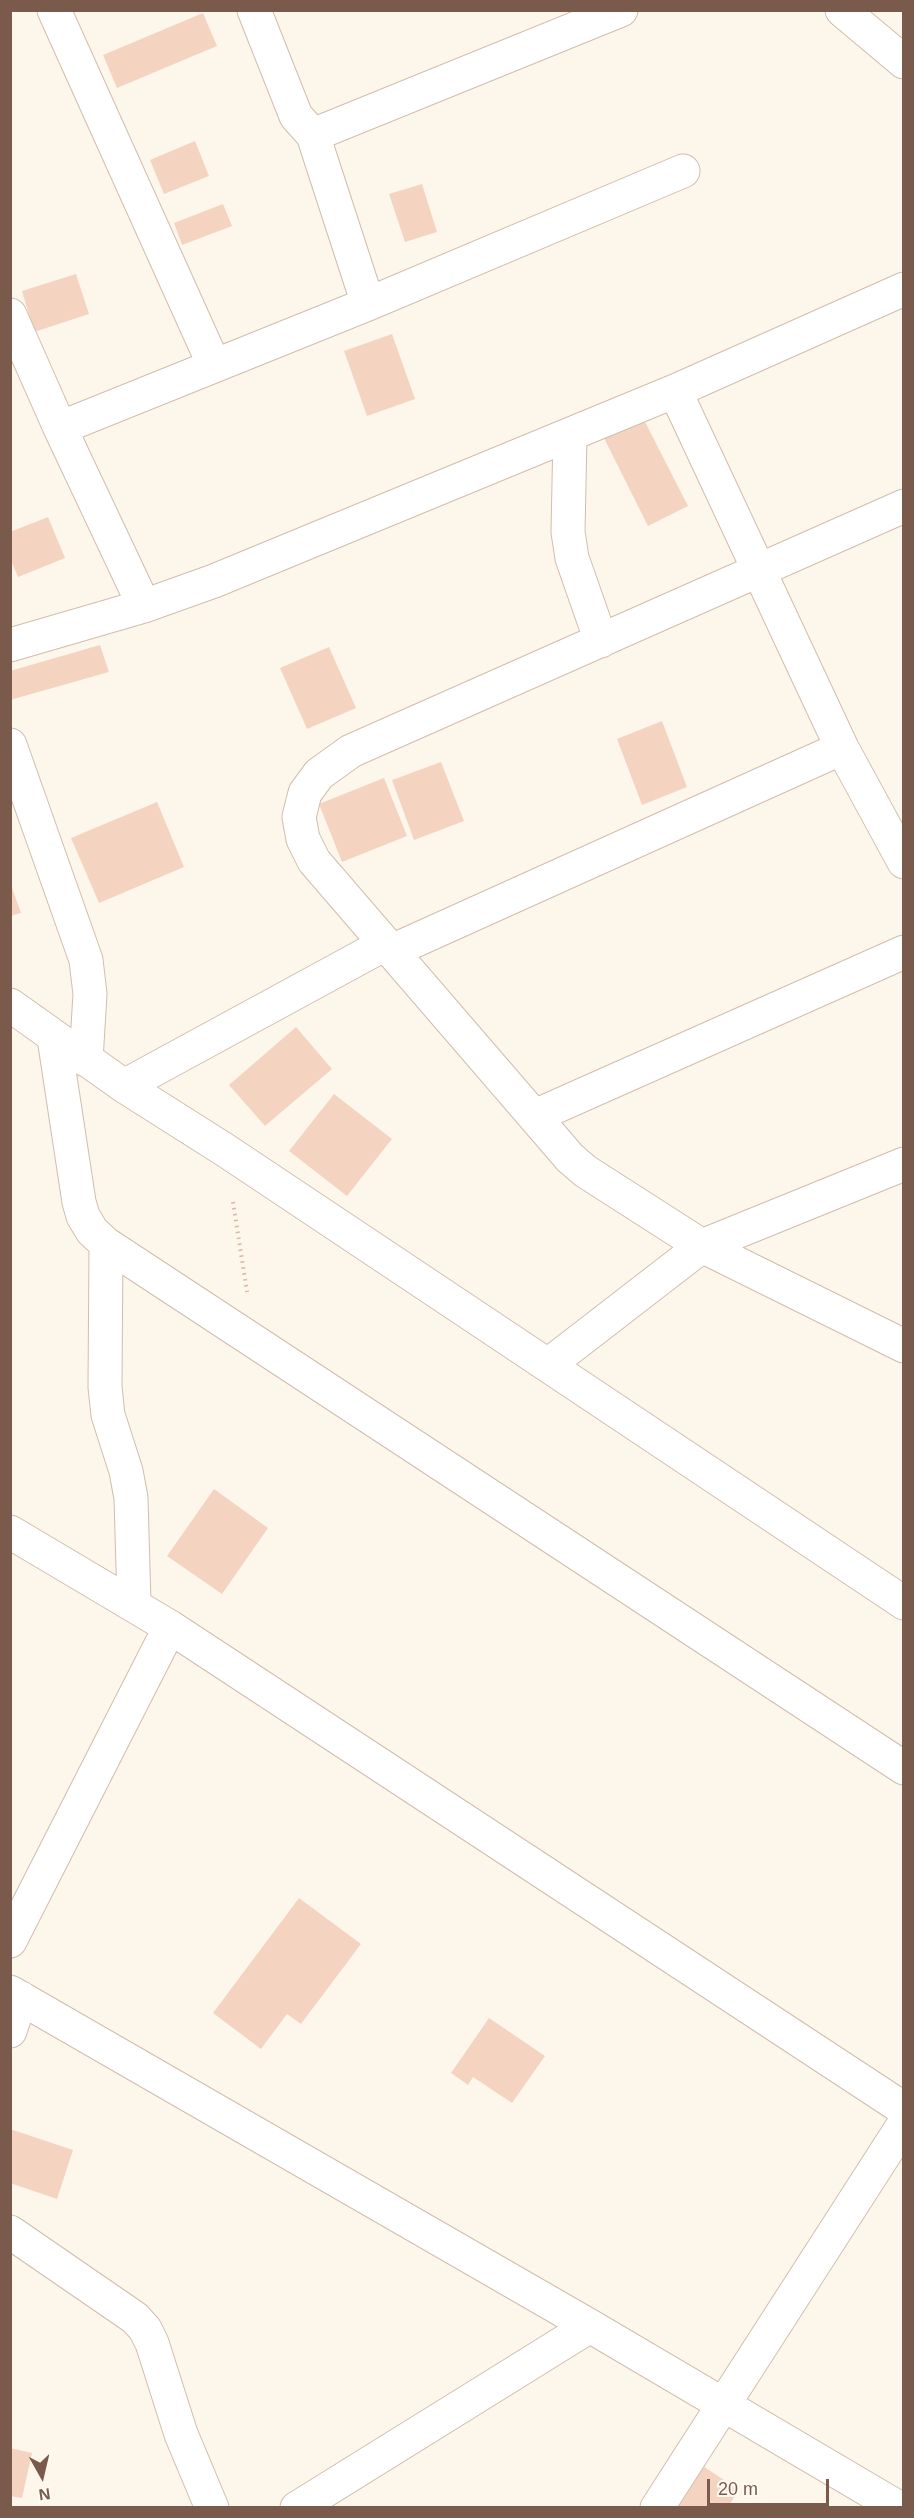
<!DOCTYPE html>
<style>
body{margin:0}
#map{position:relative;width:914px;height:2518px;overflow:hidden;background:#fdf6ea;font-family:Arial,sans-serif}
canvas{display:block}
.frame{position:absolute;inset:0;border:12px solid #7a5b4b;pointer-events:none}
.north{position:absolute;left:12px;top:2446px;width:60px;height:60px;-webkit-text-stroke:4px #fffaf2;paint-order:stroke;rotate:172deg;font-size:16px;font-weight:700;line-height:24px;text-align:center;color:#7a5b4b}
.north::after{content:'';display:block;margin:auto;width:21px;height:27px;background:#7a5b4b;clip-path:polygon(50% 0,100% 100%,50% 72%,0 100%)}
.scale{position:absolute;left:707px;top:2479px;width:122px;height:27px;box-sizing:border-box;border:3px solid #7a5b4b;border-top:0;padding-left:8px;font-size:18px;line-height:21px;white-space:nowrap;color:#7a5b4b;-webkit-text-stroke:4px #fffaf2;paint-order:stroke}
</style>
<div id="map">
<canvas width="914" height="2518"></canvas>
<div class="frame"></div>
<div class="north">N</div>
<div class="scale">20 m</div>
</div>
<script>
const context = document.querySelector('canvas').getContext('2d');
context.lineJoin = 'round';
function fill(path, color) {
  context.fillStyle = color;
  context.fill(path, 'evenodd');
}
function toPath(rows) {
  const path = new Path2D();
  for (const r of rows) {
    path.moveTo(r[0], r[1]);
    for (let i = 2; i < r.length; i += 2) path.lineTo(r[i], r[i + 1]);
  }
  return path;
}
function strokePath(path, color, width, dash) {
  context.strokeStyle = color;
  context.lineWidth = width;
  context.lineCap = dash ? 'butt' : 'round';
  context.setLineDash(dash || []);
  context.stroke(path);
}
const building = toPath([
 [203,13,217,46,117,88,103,55],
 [195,141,209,176,164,194,150,160],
 [422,184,437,232,405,242,389,194],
 [223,204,232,226,182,245,174,223],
 [76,274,89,314,34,332,22,291],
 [392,334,415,399,367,416,344,351],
 [640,412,688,506,648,526,601,432],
 [48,517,65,558,18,577,10,558,10,532],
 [100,645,109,672,10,700,10,671],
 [329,647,356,708,307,729,280,668],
 [662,721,687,787,642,805,617,739],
 [441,762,464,821,414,840,392,780],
 [384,778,407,836,342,862,319,804],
 [157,802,184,867,99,903,71,838],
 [10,882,21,913,10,916],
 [296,1027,332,1069,265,1126,229,1085],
 [334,1094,392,1139,347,1196,289,1151],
 [214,1489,268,1528,222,1594,167,1556],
 [299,1898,361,1944,301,2024,287,2014,261,2049,213,2013],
 [489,2018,545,2056,512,2103,473,2077,468,2085,451,2073],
 [10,2129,73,2150,57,2199,10,2183],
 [10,2448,32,2453,22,2498,10,2496],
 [697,2462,739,2490,727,2508,666,2508]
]);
const path = toPath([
 [233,1202,247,1292]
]);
const street = toPath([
 [54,10,214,365],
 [254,10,296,116,313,135,368,304],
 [842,10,904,62],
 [313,135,621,10],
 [10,315,60,428,144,606],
 [675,391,842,748,904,862],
 [60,428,368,304,683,171],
 [570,435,568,532,572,558,601,641],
 [904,506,351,751,319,774,305,793,299,817,303,839,314,861,570,1158,585,1171,702,1246,904,1346],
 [10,645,144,606,214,581,675,391,904,289],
 [10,745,86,960,90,994,86,1060],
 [392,951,842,748],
 [10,1005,124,1086,225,1150,904,1603],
 [54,1038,79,1202,83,1216,92,1231,106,1244,904,1768],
 [124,1086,385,944],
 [535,1116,904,952],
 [106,1244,105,1387,108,1415,126,1471,131,1498,134,1603],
 [548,1365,702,1246,904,1164],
 [10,1532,170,1627,904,2109],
 [10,1941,170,1627],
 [10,1992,590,2326,899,2508],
 [10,2031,21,1998],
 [10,2232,135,2318,145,2329,152,2343,181,2434,212,2508],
 [297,2508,590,2326],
 [657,2508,904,2124]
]);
fill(building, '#f4d4c0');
strokePath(street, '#d1bdae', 35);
strokePath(path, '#dab7a2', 4, [1.5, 4.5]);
strokePath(street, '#fff', 33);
</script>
